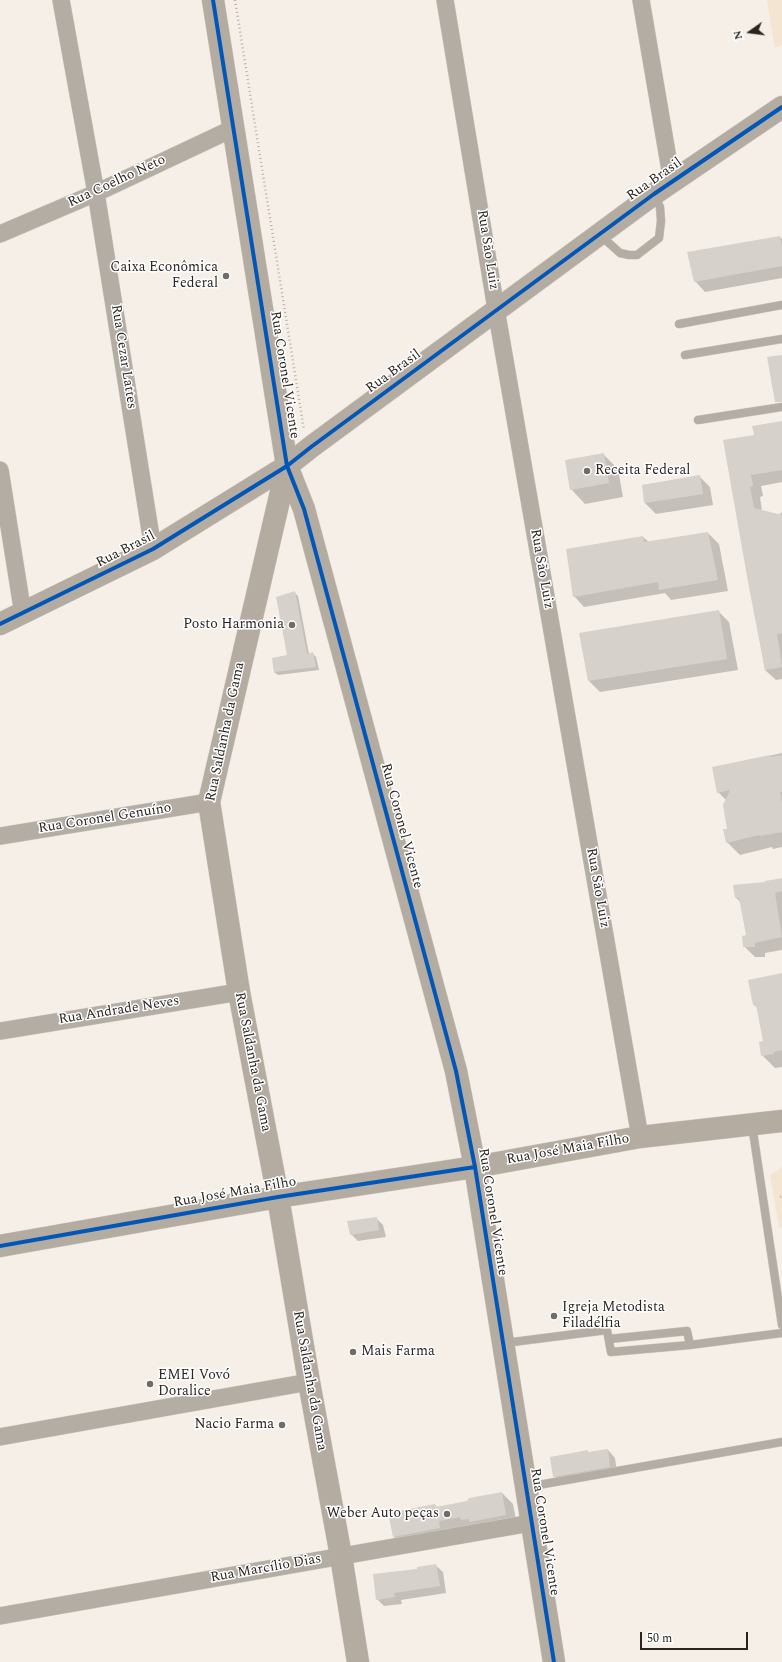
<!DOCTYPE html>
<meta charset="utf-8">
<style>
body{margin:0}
#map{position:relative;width:782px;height:1662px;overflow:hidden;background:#f5efe8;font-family:Spectral,serif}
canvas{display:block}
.north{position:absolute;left:730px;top:12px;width:40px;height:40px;-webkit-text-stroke:3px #fff;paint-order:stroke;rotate:256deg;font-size:11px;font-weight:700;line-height:16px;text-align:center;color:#292521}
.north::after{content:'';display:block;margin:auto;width:14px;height:18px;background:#292521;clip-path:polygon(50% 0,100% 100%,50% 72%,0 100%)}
.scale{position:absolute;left:640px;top:1632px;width:108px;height:18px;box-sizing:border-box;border:2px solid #292521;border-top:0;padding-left:5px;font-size:12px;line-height:14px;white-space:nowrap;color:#292521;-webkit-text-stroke:3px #fff;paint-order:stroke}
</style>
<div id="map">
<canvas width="782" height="1662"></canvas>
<div class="north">N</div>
<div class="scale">50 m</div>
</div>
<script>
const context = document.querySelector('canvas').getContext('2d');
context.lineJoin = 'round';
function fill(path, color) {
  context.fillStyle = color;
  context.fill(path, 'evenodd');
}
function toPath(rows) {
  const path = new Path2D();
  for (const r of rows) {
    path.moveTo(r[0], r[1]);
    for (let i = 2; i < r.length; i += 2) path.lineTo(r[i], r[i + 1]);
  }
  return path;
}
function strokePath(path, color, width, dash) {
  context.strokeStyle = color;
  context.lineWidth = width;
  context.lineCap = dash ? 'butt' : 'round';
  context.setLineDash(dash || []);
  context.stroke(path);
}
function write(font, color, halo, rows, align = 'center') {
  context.font = font + ' Spectral,serif';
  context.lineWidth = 3;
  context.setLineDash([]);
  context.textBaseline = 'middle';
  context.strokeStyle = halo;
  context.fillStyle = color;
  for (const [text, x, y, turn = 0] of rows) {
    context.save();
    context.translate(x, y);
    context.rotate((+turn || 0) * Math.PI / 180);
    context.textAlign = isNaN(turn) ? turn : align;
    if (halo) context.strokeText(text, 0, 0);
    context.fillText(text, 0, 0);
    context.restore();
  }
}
const green = toPath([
 [767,0,782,0,782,45,775,48],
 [782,1167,782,1227,779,1228,770,1175]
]);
const shadow = toPath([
 [780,237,782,239,782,278,705,292,695,281],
 [782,422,782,482,761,486,763,496,760,497,762,511,779,515,782,512,782,679,776,680,765,670,724,441,755,436],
 [603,454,618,469,623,497,585,504,571,489],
 [699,476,710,487,713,505,656,514,645,503,643,485],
 [708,533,719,544,728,591,671,600,665,593,584,607,574,596,643,537,649,542],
 [295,593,298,596,309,654,312,653,316,657,319,670,278,675,274,672,273,659,289,656],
 [718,611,729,622,738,670,600,692,589,681],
 [782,753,782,847,773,849,772,847,740,855,727,842,728,829,726,800,718,792,713,768],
 [782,879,782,950,765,953,765,957,755,957,744,946,747,936,741,902,736,898,766,883],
 [782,974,782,1067,775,1068,762,1055,764,1042,758,1008,754,1005],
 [376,1218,383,1225,386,1237,358,1241,351,1234],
 [608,1450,615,1458,617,1474,561,1483,554,1476,589,1453],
 [502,1493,513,1504,517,1525,404,1547,394,1537,435,1505,438,1508],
 [435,1565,443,1572,446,1593,401,1600,402,1604,384,1606,377,1599,418,1569]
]);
const building = toPath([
 [780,236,782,247,782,266,694,282,687,252],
 [782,355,782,402,775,402,767,357],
 [782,421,782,470,751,475,753,486,750,487,754,508,782,515,782,633,777,634,782,667,765,670,748,582,723,440,754,435,752,426],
 [604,453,609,483,570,490,565,460],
 [700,475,703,494,644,503,642,485],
 [708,532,718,580,659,590,658,582,573,597,566,549,643,536,644,542],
 [295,591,307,654,313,652,316,667,274,672,272,658,287,655,276,597],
 [719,610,727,659,588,681,579,633],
 [770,755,771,757,782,755,782,792,780,792,782,803,782,832,760,836,759,835,726,843,723,829,727,829,723,805,730,790,717,793,712,767],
 [782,878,782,891,775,893,782,937,755,943,755,947,743,947,742,936,746,935,739,898,735,898,733,885,765,882,765,881],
 [782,973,782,1050,774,1052,774,1054,761,1056,759,1042,763,1041,756,1005,753,1005,748,980],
 [377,1217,379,1230,350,1235,347,1221],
 [608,1449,610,1467,553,1477,550,1457,588,1450,588,1452],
 [502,1492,506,1515,469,1522,469,1519,461,1520,460,1517,439,1521,440,1528,393,1537,388,1513,435,1504,436,1507,467,1501,469,1498],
 [436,1564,440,1586,394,1593,395,1597,376,1600,373,1574,417,1569,417,1567]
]);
const path = toPath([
 [235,0,304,430],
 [780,1197,782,1196]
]);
const lane = toPath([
 [600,235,620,253,629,255,637,255,659,238,661,221,660,207,654,195],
 [679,324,782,305],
 [685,355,782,339],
 [698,420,782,407],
 [752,1125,782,1325],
 [609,1339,687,1331,690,1345],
 [505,1343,607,1330,611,1352,690,1345,782,1333],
 [527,1487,782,1442]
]);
const street = toPath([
 [61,0,96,193,153,549],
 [445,0,496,309,640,1137],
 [641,0,672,182],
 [0,234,96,193,234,128],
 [0,470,23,614],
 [0,836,209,802],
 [0,1031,239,992],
 [0,1437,309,1382],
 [0,1616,531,1523]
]);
const secondary = toPath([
 [213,0,287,466,304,509,456,1071,475,1167,554,1662],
 [287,466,209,802,239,992,278,1197,309,1382,341,1556,358,1662],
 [0,624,153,549,287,466,311,447,654,194,782,107],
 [0,1246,278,1197,475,1167,640,1137,782,1121]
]);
const cycleway = toPath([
 [213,0,287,466,304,509,456,1071,475,1167,554,1662],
 [0,624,153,549,287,466,311,447,654,194,782,107],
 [0,1246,278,1197,475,1167]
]);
const markers = [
 [226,276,4,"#706c67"],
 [587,471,4,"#706c67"],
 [292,625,4,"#706c67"],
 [554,1316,4,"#706c67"],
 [353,1352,4,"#706c67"],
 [150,1384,4,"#706c67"],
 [282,1425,4,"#706c67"],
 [447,1514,4,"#706c67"]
];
const streetNames = [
 ["Rua Brasil",655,180,-35],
 ["Rua Coelho Neto",117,182,-25],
 ["Rua São Luiz",487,250,81],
 ["Rua Cezar Lattes",123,357,81],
 ["Rua Brasil",394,372,-36],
 ["Rua Coronel Vicente",284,375,81],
 ["Rua Brasil",126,550,-27],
 ["Rua São Luiz",541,569,80],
 ["Rua Saldanha da Gama",226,732,-78],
 ["Rua Coronel Genuíno",105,819,-9],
 ["Rua Coronel Vicente",401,826,75],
 ["Rua São Luiz",597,888,80],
 ["Rua Andrade Neves",119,1011,-9],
 ["Rua Saldanha da Gama",252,1062,79],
 ["Rua José Maia Filho",568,1150,-10],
 ["Rua José Maia Filho",235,1193,-10],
 ["Rua Coronel Vicente",492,1212,81],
 ["Rua Saldanha da Gama",309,1381,80],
 ["Rua Coronel Vicente",544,1532,81],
 ["Rua Marcílio Dias",266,1569,-10]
];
const poiNames = [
 ["Caixa Econômica",218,268],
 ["Federal",218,284],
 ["Receita Federal",595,471,"left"],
 ["Posto Harmonia",284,625],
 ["Igreja Metodista",562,1308,"left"],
 ["Filadélfia",562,1324,"left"],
 ["Mais Farma",361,1352,"left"],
 ["EMEI Vovó",158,1376,"left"],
 ["Doralice",158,1392,"left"],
 ["Nacio Farma",274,1425],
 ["Weber Auto peças",439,1514]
];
fill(green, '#f4e5d3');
fill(shadow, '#0003');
fill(building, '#d6d1cb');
strokePath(lane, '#cfcbc5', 9);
strokePath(street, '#cfcbc5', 18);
strokePath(secondary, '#cfcbc5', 23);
strokePath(path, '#b7b1aa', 2.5, [1, 3]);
strokePath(lane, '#b4ada3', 8);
strokePath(street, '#b4ada3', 17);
strokePath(secondary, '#b4aba1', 22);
strokePath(cycleway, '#0057b8', 4);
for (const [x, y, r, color] of markers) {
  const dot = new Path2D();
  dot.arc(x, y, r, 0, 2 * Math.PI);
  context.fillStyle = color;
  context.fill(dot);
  strokePath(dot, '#fff', 1.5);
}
write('14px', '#292521', '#fff', streetNames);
write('14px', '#292521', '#fff', poiNames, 'right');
</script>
